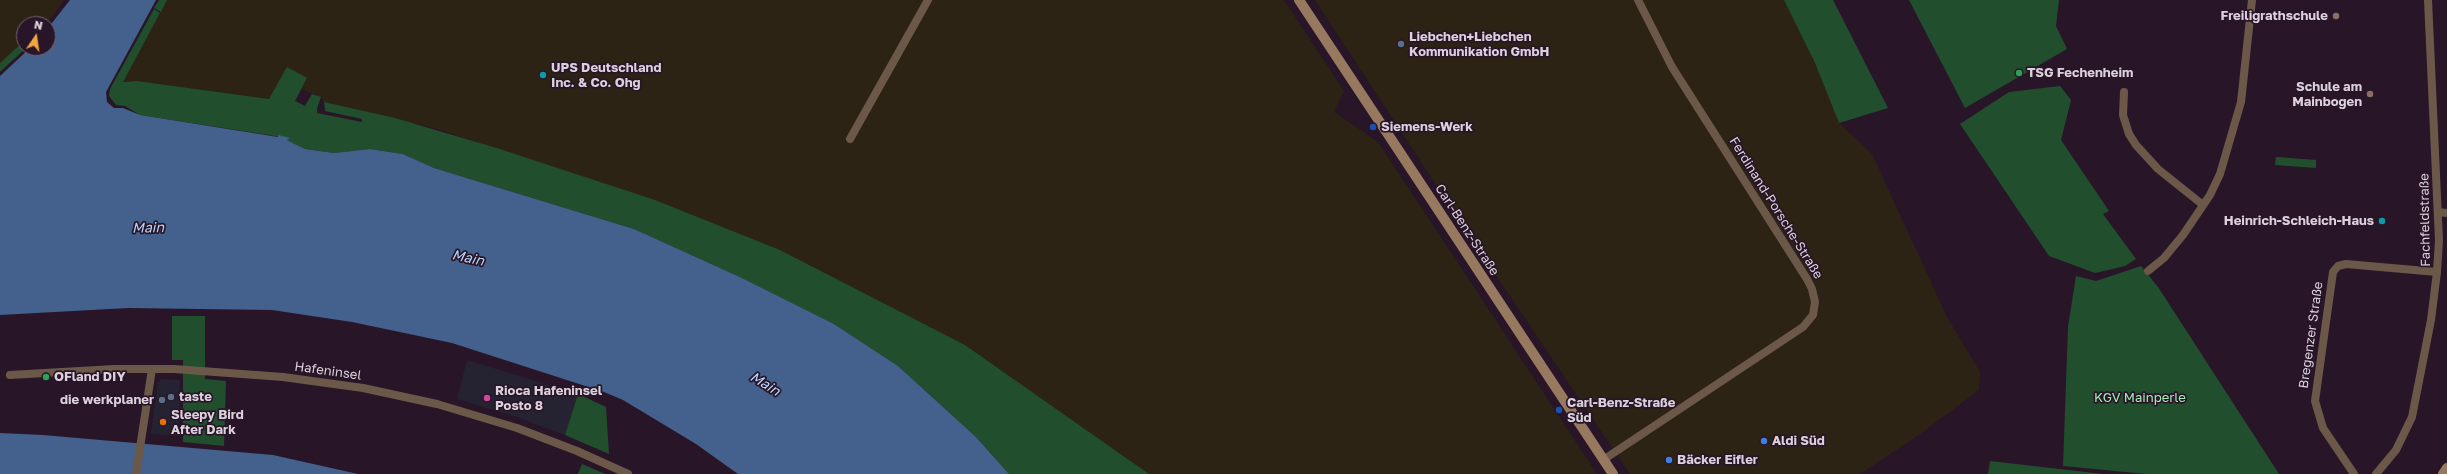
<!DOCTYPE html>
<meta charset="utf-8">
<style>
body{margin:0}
#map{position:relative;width:2447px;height:474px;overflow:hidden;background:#281628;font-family:"Golos Text",sans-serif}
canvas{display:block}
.north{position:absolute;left:16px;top:16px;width:40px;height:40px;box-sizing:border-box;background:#281628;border:1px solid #706070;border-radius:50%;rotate:13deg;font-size:11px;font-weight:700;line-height:16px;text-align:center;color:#dcd0dc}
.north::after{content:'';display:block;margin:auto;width:14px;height:18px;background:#f1a640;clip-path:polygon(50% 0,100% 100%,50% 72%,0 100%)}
</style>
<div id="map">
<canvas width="2447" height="474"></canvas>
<div class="north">N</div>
</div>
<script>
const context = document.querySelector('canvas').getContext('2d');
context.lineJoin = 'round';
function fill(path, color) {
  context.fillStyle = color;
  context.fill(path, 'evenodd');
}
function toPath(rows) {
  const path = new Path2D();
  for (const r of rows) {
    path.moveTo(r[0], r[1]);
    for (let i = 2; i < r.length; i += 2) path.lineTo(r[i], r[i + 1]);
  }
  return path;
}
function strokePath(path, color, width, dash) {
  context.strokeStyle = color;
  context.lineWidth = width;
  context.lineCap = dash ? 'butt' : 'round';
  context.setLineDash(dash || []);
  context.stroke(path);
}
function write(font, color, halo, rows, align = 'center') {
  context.font = font + ' "Golos Text",sans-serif';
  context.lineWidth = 3.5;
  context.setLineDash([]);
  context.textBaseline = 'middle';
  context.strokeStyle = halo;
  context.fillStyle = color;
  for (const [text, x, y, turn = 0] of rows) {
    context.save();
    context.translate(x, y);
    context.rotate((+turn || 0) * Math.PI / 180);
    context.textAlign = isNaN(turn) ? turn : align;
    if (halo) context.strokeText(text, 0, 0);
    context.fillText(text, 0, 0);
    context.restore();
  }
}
const commercial = toPath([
 [467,360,578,394,565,435,517,417,457,399],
 [162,379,180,380,179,436,151,434,158,382]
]);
const industrial = toPath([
 [0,0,64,0,47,24,24,24,24,41,0,63],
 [167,0,1284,0,1344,91,1334,112,1378,142,1597,474,1149,474,965,345,780,250,655,200,434,128,324,102,321,97,302,89,307,78,269,99,137,81,122,82],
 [1315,0,1784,0,1815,63,1839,123,1872,154,1947,317,1980,372,1979,390,1920,434,1860,474,1630,474,1477,247]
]);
const green = toPath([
 [159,0,167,0,161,12,154,8],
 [1784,0,1833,0,1888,108,1839,123,1815,63],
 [1909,0,2059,0,2056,26,2067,49,1965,108],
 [154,9,160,13,123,82,137,81,269,99,287,67,307,78,295,101,305,106,312,94,321,97,317,108,317,113,362,122,362,119,325,111,324,102,395,118,500,149,655,200,780,250,965,345,1149,474,1009,474,976,437,898,366,834,324,740,277,634,229,434,168,403,154,370,149,334,153,305,149,287,140,288,138,140,115,125,106,116,105,109,96,110,89],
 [24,41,24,48,26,48,0,72,0,63],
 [2060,86,2071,100,2061,140,2109,211,2103,214,2136,259,2125,266,2095,273,2049,256,1960,124,2009,92],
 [2276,157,2316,160,2316,168,2275,165],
 [2141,266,2158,287,2279,474,2146,474,2063,466,2068,327,2076,276,2096,281],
 [172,316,205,316,205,379,226,381,224,446,183,442,183,360,172,360],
 [578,394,606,407,609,454,565,435],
 [1990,461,2103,474,1988,474],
 [582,464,603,473,606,474,578,474]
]);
const water = toPath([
 [70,0,156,0,106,92,107,102,114,108,123,108,140,115,278,137,278,135,290,138,287,140,305,149,334,153,370,149,403,154,434,168,634,229,740,277,834,324,898,366,976,437,1009,474,738,474,696,444,623,400,604,392,452,343,352,322,272,310,128,308,0,315,0,76,30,48,48,48,48,28],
 [0,433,43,435,273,455,358,474,0,474]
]);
const street = toPath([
 [2124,92,2123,115,2129,134,2136,145,2158,169,2203,205],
 [850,139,928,0],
 [2438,212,2447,213],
 [2148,271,2164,258,2183,235,2210,195,2220,174,2241,102,2252,0],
 [10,375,114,369,174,369,283,377,363,388,437,404,517,428,577,451,628,474],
 [1603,460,1803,327,1813,315,1815,302,1812,289,1807,279,1672,67,1638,0],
 [136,474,152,369],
 [2354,474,2323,428,2315,401,2333,272,2338,266,2346,264,2437,272],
 [2376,474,2396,450,2412,417,2431,320,2437,272,2439,240,2428,0]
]);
const secondary = toPath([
 [1299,0,1613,474],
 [2443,474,2447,468]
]);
const markers = [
 [2336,16,4,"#8d6e63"],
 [1401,44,4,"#5c6f8a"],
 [2019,73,4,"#2e9e5b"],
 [543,75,4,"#0f9aa8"],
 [2370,94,4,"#8d6e63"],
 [1373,127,4,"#1a4fb4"],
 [2382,221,4,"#0f9aa8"],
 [46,377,4,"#2e9e5b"],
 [171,397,4,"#5c6f8a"],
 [487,398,4,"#d1479c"],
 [162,400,4,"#5c6f8a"],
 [1559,410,4,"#1a4fb4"],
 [163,422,4,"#e8710a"],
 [1764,441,4,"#3f7fe0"],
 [1669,460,4,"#3f7fe0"]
];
const poiNames = [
 ["Freiligrathschule",2328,16,"right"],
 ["Liebchen+Liebchen",1409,37],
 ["Kommunikation GmbH",1409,52],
 ["UPS Deutschland",551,68],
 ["Inc. & Co. Ohg",551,83],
 ["TSG Fechenheim",2027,73],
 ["Schule am",2362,87,"right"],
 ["Mainbogen",2362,102,"right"],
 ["Siemens-Werk",1381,127],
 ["Heinrich-Schleich-Haus",2374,221,"right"],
 ["OFland DIY",54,377],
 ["Rioca Hafeninsel",495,391],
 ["Posto 8",495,406],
 ["taste",179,397],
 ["die werkplaner",154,400,"right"],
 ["Carl-Benz-Straße",1567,403],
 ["Süd",1567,418],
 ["Sleepy Bird",171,415],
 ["After Dark",171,430],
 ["Aldi Süd",1772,441],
 ["Bäcker Eifler",1677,460]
];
const streetNames = [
 ["Ferdinand-Porsche-Straße",1776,208,58],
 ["Fachfeldstraße",2425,220,-91],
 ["Carl-Benz-Straße",1467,230,57],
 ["Bregenzer Straße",2311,335,-82],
 ["Hafeninsel",328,371,8]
];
const parkNames = [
 ["KGV Mainperle",2140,398]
];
const waterNames = [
 ["Main",148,228,-1],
 ["Main",468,258,12],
 ["Main",765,384,32]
];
fill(commercial, '#252232');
fill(industrial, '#2d2314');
fill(green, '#214f2e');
fill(water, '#43618c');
strokePath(street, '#6b5848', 8);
strokePath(secondary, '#97795f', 10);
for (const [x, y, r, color] of markers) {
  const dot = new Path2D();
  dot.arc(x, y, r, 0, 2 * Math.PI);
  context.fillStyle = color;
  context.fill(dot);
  strokePath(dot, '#281628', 1.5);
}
write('bold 13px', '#dcd0dc', '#281628', poiNames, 'left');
write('13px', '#dcd0dc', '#281628', streetNames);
write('13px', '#a1ecb2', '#281628', parkNames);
write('italic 14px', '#b7d4fc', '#281628', waterNames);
</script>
